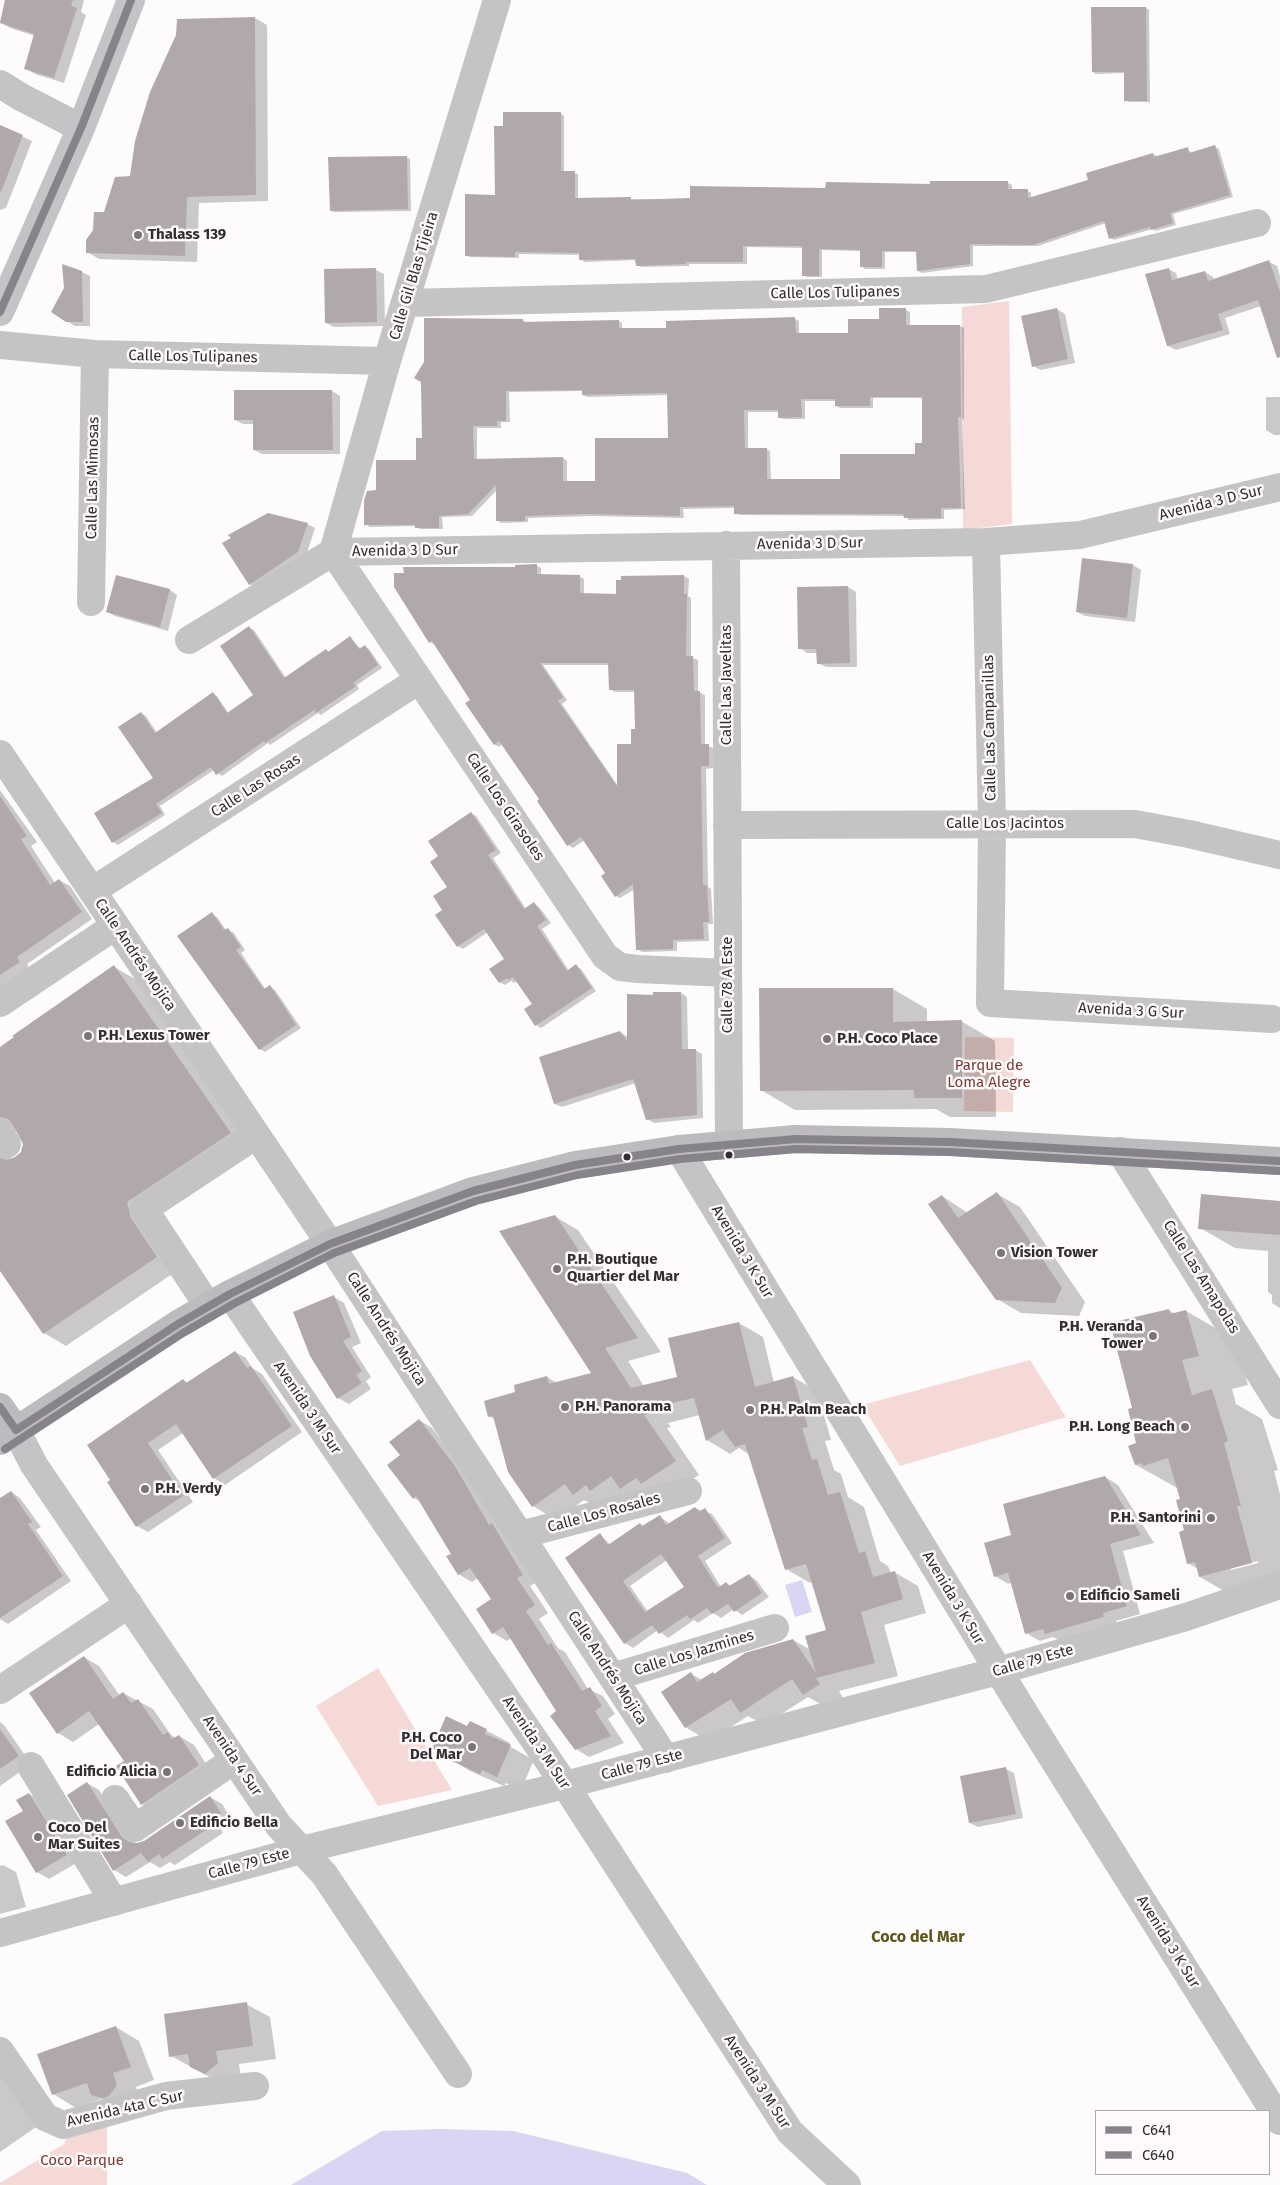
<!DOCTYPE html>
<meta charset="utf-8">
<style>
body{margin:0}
#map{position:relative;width:1280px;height:2185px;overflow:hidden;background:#fdfbfc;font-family:"Fira Sans",sans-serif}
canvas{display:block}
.legend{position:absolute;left:1095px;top:2110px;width:175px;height:65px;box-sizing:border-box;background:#fefafc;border:1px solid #ada8ab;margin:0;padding:6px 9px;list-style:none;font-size:15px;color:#332c31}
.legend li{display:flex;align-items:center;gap:10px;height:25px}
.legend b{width:25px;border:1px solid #ada8ab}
</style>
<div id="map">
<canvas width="1280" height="2185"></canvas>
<ul class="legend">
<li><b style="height:6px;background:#87838a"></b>C641</li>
<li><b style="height:6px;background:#87838a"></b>C640</li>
</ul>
</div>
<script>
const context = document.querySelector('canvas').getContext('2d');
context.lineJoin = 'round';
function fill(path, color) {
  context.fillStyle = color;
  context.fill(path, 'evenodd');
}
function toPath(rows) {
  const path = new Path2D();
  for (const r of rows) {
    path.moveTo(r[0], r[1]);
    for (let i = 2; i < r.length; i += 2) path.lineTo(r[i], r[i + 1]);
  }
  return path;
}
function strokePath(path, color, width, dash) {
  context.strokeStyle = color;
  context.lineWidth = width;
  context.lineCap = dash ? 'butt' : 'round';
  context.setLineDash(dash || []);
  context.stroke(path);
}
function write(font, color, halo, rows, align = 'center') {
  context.font = font + ' "Fira Sans",sans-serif';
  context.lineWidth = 5;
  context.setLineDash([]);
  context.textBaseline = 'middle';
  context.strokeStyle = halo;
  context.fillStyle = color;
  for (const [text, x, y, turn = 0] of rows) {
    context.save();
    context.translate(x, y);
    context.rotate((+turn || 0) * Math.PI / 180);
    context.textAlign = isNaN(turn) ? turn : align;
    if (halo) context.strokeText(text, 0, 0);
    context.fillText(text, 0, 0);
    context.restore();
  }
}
const green = toPath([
 [1009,301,1012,524,963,530,962,307],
 [965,1037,1014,1038,1013,1112,964,1111],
 [1030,1360,1066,1417,900,1466,862,1405],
 [378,1668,452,1790,378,1806,316,1706],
 [107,2126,107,2185,0,2185,0,2183,64,2144,69,2132]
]);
const water = toPath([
 [802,1580,812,1612,795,1617,785,1585],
 [441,2129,513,2131,687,2173,707,2185,291,2185,382,2131]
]);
const shadow = toPath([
 [6,0,84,0,81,12,86,15,64,83,35,74,25,68,35,36,10,28,0,22],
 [1146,8,1149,10,1150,102,1129,102,1125,100,1125,73,1096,74,1093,72],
 [255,18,267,25,268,201,199,203,197,262,99,259,87,252,104,213,131,178,177,35,178,20],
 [560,113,564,116,564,172,578,174,578,199,691,199,827,189,1008,183,1012,185,1012,190,1031,192,1031,198,1090,181,1153,154,1157,156,1187,149,1192,153,1215,147,1219,149,1233,197,1173,214,1176,225,1155,231,1153,229,1114,240,1111,238,1106,223,1038,246,973,246,973,266,922,273,918,271,917,252,885,252,885,269,865,269,862,267,861,251,822,250,822,277,807,277,803,275,804,248,747,247,747,264,689,264,689,266,641,267,637,265,637,260,584,262,581,259,581,255,519,254,519,258,470,257,466,255,496,196,505,127],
 [0,126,32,141,6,208,0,210],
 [406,157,410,159,411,211,334,212,331,210],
 [1269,262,1277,266,1280,276,1280,335,1261,306,1225,318,1230,334,1176,350,1168,346,1168,269,1176,273,1178,280,1205,272,1213,277,1214,280],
 [325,270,376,270,384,274,385,326,334,327,326,323],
 [82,272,90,276,90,326,75,326,67,321],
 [1057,309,1065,314,1075,363,1041,370,1033,366],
 [906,310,910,312,910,326,960,326,964,328,964,419,962,419,965,509,944,510,944,519,909,520,905,516,740,515,736,513,736,508,683,509,684,518,592,516,528,518,528,522,501,523,497,520,497,490,472,516,442,517,443,529,420,529,416,526,370,527,366,524,377,492,417,461,423,440,522,320,526,322,618,321,622,323,622,330,668,329,795,319,799,321,799,335,849,334],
 [583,391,583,395,587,397,669,395,669,440,597,482,567,482,567,461,563,458,477,460,477,428,501,428,501,422,510,422,509,392],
 [873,398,923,398,924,444,916,456,841,481,771,481,770,451,766,449,748,449,748,412,779,412,779,417,783,419,805,419,805,401,836,401,836,406,840,408,873,408],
 [235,391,332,391,340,396,340,454,262,454,254,450,254,424,243,424,235,420],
 [1266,397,1280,397,1280,435,1274,435,1266,430],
 [307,524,315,528,306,556,257,589,250,584,233,538],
 [1083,559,1133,565,1141,570,1135,622,1085,616,1077,612],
 [537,566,541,568,541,575,579,576,584,579,584,595,618,595,684,576,689,579,688,596,691,598,691,657,698,660,698,692,705,695,705,745,713,748,713,768,706,769,708,887,711,889,713,924,708,924,709,941,677,942,677,951,642,952,637,949,635,889,620,898,616,896,607,873,585,840,573,848,568,845,538,801,541,799,503,744,499,747,494,744,471,700,435,645,430,642,516,568],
 [543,665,610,665,610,689,615,692,635,692,636,730,618,786,562,704,567,700],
 [848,587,856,592,857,667,826,667,818,663,818,653,807,653,800,648,798,588],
 [170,590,177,595,168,631,115,616,107,612],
 [249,628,254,630,286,678,326,650,330,652,350,638,361,649,365,647,369,649,382,668,357,685,359,689,321,715,318,713,270,745,268,743,222,776,214,770,160,806,165,815,118,845,113,842,154,778,141,713,146,716,157,733,213,694,217,696,229,714,255,695],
 [0,790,37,842,31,846,55,883,59,880,70,886,92,919,27,964,30,969,0,988],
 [471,813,476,816,501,853,493,858,526,909,534,904,539,907,551,923,542,929,569,971,576,966,581,969,596,991,541,1028,536,1025,533,1004,517,981,514,983,511,981,505,985,499,982,506,959,488,932,463,949,458,946,444,910,449,887,440,856],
 [212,914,217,917,226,930,233,932,245,950,241,953,266,990,270,987,275,990,301,1028,265,1052,260,1049],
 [114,967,137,980,252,1146,149,1215,178,1270,66,1346,44,1333,0,1270,0,1048],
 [18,1131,24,1144,22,1152,12,1160,9,1155,14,1132],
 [893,989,927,1009,927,1022,961,1021,995,1041,996,1117,950,1117,936,1109,795,1110,761,1090],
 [681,993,687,997,688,1050,695,1050,702,1054,703,1118,654,1123,647,1119,636,1083,562,1107,555,1104,541,1058,620,1032,628,1037,628,996],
 [997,1194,1020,1207,1085,1302,1079,1316,1021,1313,997,1299,942,1196,968,1213],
 [1280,1202,1280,1308,1272,1303,1272,1295,1268,1292,1268,1251,1235,1248,1200,1228],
 [554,1216,578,1230,661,1352,628,1361,644,1386,678,1378,739,1323,763,1337,774,1383,793,1377,817,1391,831,1440,825,1441,834,1470,841,1474,848,1497,864,1507,880,1561,888,1566,891,1573,894,1572,918,1586,926,1613,884,1625,898,1676,839,1691,843,1698,827,1708,808,1697,764,1725,748,1716,709,1741,685,1727,691,1674,702,1680,713,1673,716,1675,793,1640,811,1650,827,1631,812,1582,810,1583,786,1569,750,1455,739,1448,730,1454,707,1440,700,1415,668,1423,671,1427,667,1428,699,1475,666,1497,597,1508,584,1500,556,1520,533,1506,495,1420,489,1416,517,1393,547,1377,557,1383,593,1373],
 [334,1297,344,1303,361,1343,352,1347,371,1377,366,1381,371,1389,349,1404,338,1398],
 [1169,1310,1175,1314,1186,1311,1236,1340,1248,1385,1232,1389,1236,1404,1262,1419,1278,1470,1274,1471,1280,1494,1280,1598,1250,1606,1200,1577,1198,1569,1188,1563,1179,1489,1136,1465,1138,1444,1131,1421,1133,1420,1134,1408],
 [1258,1561,1258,1563,1231,1570,1231,1568],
 [235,1352,246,1358,252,1368,262,1374,302,1432,225,1485,214,1478,183,1433,158,1450,193,1502,148,1532,137,1526,108,1483,183,1380,189,1383],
 [419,1420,432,1428,468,1475,535,1583,530,1586,548,1613,539,1619,558,1648,565,1652,588,1689,603,1696,615,1714,608,1719,624,1743,589,1757,576,1749,558,1712,511,1638,507,1641,493,1633,492,1600,478,1578,472,1582,458,1574,452,1554,421,1502,414,1498,401,1455],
 [1105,1477,1118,1485,1154,1543,1123,1551,1140,1614,1116,1621,1117,1625,1059,1640,1053,1637,1040,1641,1026,1633,1012,1582,1008,1584,995,1576],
 [11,1492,20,1498,41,1527,36,1530,71,1581,8,1624,0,1619,0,1500],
 [695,1508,712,1514,732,1543,705,1561,721,1587,726,1583,731,1586,749,1575,756,1580,769,1597,742,1615,734,1609,721,1618,713,1613,698,1623,694,1620,668,1638,658,1630,633,1648,625,1643,600,1535,611,1545,640,1525,644,1527,659,1516,670,1524],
 [667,1560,685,1587,648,1612,630,1586],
 [84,1657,99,1666,120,1696,123,1693,153,1709,171,1735,176,1738,179,1736,194,1745,213,1775,158,1813,142,1804,125,1762,99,1724,73,1742,58,1733],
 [0,1722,4,1725,31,1764,0,1786],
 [470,1722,510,1743,509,1746,534,1760,521,1790,506,1783,504,1786,470,1771,433,1748,468,1728],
 [1006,1769,1014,1773,1023,1818,978,1827,970,1823],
 [87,1783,99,1790,134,1844,144,1842,210,1797,222,1804,232,1820,220,1828,223,1833,175,1865,170,1862,160,1868,150,1862,126,1877,114,1870],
 [29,1794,41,1801,78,1862,49,1879,37,1872,7,1821,24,1811],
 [3,1865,16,1872,26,1907,0,1914,0,1866],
 [246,2004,270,2017,276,2059,239,2064,241,2077,215,2080,171,2056],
 [116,2027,139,2041,154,2080,136,2087,140,2099,116,2108,101,2099,76,2108,53,2094],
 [0,2049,49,2118,0,2152]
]);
const building = toPath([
 [5,0,73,0,71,6,77,8,54,78,24,69,34,34,0,23],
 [1091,7,1146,7,1147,101,1124,101,1124,72,1092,72],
 [255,17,256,195,187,197,185,256,86,253,86,240,93,230,94,212,104,212,115,177,130,176,135,141,150,92,176,35,177,19],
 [503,112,561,112,561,171,575,171,575,198,631,197,631,200,690,198,690,186,825,188,826,182,930,184,930,181,1008,181,1008,189,1028,189,1028,198,1088,180,1086,173,1153,153,1154,157,1188,147,1189,153,1215,145,1230,195,1170,213,1173,223,1151,230,1150,227,1109,239,1104,221,1033,245,970,244,970,264,917,271,916,251,882,251,882,267,860,267,860,250,819,249,819,276,802,276,802,246,743,246,743,262,686,262,686,264,636,266,635,259,579,260,579,253,515,252,515,257,465,256,465,194,495,195,494,126,503,126],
 [0,125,23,135,1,192,0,191],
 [407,156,408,209,330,211,328,157],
 [1269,260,1280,292,1280,357,1277,358,1258,300,1218,314,1223,330,1167,346,1145,274,1169,268,1172,280,1205,271,1208,281],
 [62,264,82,271,83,322,66,322,51,312,64,288],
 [376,268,377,322,325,323,324,269],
 [879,308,906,308,906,325,960,325,961,417,958,417,961,508,941,508,941,518,904,518,903,514,734,514,734,506,680,507,680,516,587,514,525,516,525,521,496,521,496,485,468,514,439,516,439,528,415,528,415,525,364,525,364,500,367,491,376,490,376,460,416,460,416,438,422,438,421,382,414,378,424,362,424,318,523,319,523,322,619,320,619,328,666,328,666,321,795,317,796,333,848,333,848,319,879,319],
 [582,390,582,395,667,393,668,438,595,438,595,481,563,481,563,457,474,459,473,426,497,426,497,421,506,421,506,391],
 [870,397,922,397,922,443,915,443,915,454,840,454,840,479,767,479,767,448,745,448,744,410,778,410,778,418,802,417,801,399,835,399,835,406,870,406],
 [1057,308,1068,359,1032,367,1021,316],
 [234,390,332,390,333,450,253,450,253,420,234,420],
 [268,513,308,523,298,552,249,585,222,543,231,538,228,535],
 [1082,558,1133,564,1127,618,1076,612],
 [537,564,537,574,580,575,580,593,616,594,616,580,621,580,621,576,684,575,684,594,687,594,686,656,693,656,694,691,700,691,701,744,709,744,709,766,701,766,703,885,707,885,709,922,703,922,704,939,673,940,673,949,636,950,633,884,615,897,601,876,605,873,581,837,567,846,537,801,539,799,499,741,494,745,465,703,470,700,432,641,429,643,394,587,394,573,404,573,403,567,515,567,515,565],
 [540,663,608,663,609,690,634,690,635,729,631,729,631,744,617,744,617,786,558,701,563,697],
 [116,575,170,589,160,627,106,612],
 [848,586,850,663,817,664,816,649,798,649,797,587],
 [249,626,284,678,326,649,328,652,350,636,359,649,365,645,378,665,353,683,356,686,316,713,314,710,265,743,264,741,216,775,211,767,156,804,162,813,112,843,94,813,153,778,118,727,141,712,155,733,213,692,227,713,253,695,220,646],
 [0,796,27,836,21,839,50,885,59,879,82,912,17,957,20,962,0,975],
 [471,812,496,850,488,855,524,909,534,902,546,920,537,926,567,971,576,964,592,988,535,1026,524,1009,532,1004,513,977,508,980,507,978,499,983,489,969,504,959,484,929,457,947,435,915,442,910,433,896,447,887,430,862,438,856,428,841],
 [212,912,224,930,228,928,241,947,236,950,264,989,270,985,296,1025,259,1050,177,936],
 [114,965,231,1133,127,1202,131,1218,157,1257,43,1334,0,1271,0,1158,7,1160,15,1157,21,1152,23,1144,13,1125,8,1119,0,1117,0,1047,14,1037,12,1036],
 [759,988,893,988,893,1022,962,1020,962,1098,914,1098,914,1090,760,1091],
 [653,992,681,992,682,1049,696,1049,697,1115,646,1120,633,1079,554,1104,539,1057,620,1031,627,1041,627,994,653,995],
 [997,1192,1062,1288,1055,1303,996,1300,928,1204,942,1195,958,1218],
 [1201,1194,1280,1201,1280,1235,1198,1229],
 [555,1215,638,1338,605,1348,631,1388,677,1377,668,1338,739,1322,755,1387,793,1376,808,1427,802,1428,812,1460,817,1459,828,1495,840,1492,859,1553,865,1551,873,1577,895,1571,903,1599,861,1612,875,1663,816,1678,820,1684,803,1695,792,1679,740,1713,731,1699,685,1728,661,1692,691,1672,697,1682,713,1672,714,1674,745,1653,793,1639,816,1673,805,1636,826,1630,806,1564,785,1570,745,1444,735,1447,723,1430,706,1441,694,1398,645,1409,648,1414,644,1415,676,1461,641,1484,636,1478,620,1489,611,1476,590,1491,586,1485,573,1495,565,1484,532,1507,508,1472,493,1416,488,1417,484,1401,515,1392,514,1385,547,1376,549,1384,591,1373,499,1231],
 [334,1295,351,1337,343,1341,362,1371,356,1375,362,1383,337,1399,310,1356,293,1312],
 [1169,1309,1170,1314,1186,1310,1199,1356,1182,1360,1192,1395,1212,1389,1228,1441,1224,1443,1241,1506,1237,1506,1252,1563,1199,1577,1195,1562,1187,1564,1179,1532,1184,1530,1176,1500,1180,1499,1168,1458,1143,1466,1142,1463,1135,1465,1128,1446,1136,1443,1128,1409,1132,1408,1111,1326,1115,1325,1114,1322],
 [235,1351,247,1368,251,1366,292,1426,213,1479,176,1424,148,1443,183,1496,136,1527,107,1482,110,1480,87,1445,183,1379,186,1383],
 [419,1419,455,1466,489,1525,492,1523,523,1575,517,1578,535,1605,526,1611,548,1645,551,1643,582,1691,590,1687,602,1706,595,1711,611,1736,575,1750,550,1716,556,1711,503,1627,492,1634,476,1609,491,1599,470,1568,458,1575,446,1556,451,1554,416,1496,413,1499,387,1465,400,1455,389,1442],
 [1105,1476,1141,1535,1110,1544,1127,1606,1103,1613,1104,1617,1045,1634,1043,1629,1025,1634,1008,1573,994,1577,984,1543,1011,1535,1003,1504],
 [11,1491,32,1522,28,1524,63,1576,0,1618,0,1498],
 [695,1507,699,1512,705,1508,725,1538,698,1556,718,1588,726,1582,729,1586,749,1574,762,1593,734,1612,728,1604,712,1614,707,1608,690,1619,687,1615,659,1634,652,1625,624,1644,565,1558,600,1533,608,1545,640,1523,642,1526,660,1515,666,1525],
 [661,1554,684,1587,645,1612,623,1581],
 [84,1656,113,1699,123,1692,131,1703,138,1699,163,1735,168,1732,172,1739,179,1735,199,1765,141,1805,116,1766,124,1761,89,1711,57,1734,29,1693],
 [446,1716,467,1726,470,1721,487,1729,485,1734,511,1745,497,1777,482,1770,480,1774,445,1758,446,1755,432,1749],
 [0,1729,19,1756,0,1769],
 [1006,1767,1016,1814,969,1823,960,1776],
 [87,1782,122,1837,129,1842,137,1843,144,1841,210,1796,221,1813,209,1821,212,1826,162,1859,159,1854,148,1862,141,1853,113,1871,67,1795],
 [29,1793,67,1855,36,1873,5,1821,23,1811,16,1800],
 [247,2002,253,2046,216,2051,218,2063,205,2074,190,2067,188,2054,169,2057,164,2014],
 [116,2026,131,2067,113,2073,117,2085,109,2096,103,2098,91,2095,87,2083,52,2095,37,2054]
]);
const minor = toPath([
 [0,84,21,97,81,128],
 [406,303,986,289,1257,223],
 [0,312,81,128,131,0],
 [0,345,95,354,387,361],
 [986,542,992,824,990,1003,1272,1019],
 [726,545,729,1144],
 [333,552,986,542,1080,535,1280,487],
 [333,552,605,956,620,967,637,969,728,973],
 [333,552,387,361,497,0],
 [91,602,95,354],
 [189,640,333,552],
 [0,754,330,1244,666,1759],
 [727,825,1135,824,1189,834,1280,855],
 [92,891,419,680],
 [0,1003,115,926],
 [0,1133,7,1144],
 [679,1149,1025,1714,1280,2121],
 [1120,1151,1280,1405],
 [230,1294,565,1785,790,2132,847,2185],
 [208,1306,144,1209,256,1135],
 [16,1430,34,1465,279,1826,324,1874,458,2074],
 [520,1535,688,1491],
 [613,1677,775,1628],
 [0,1690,129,1604],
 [31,1766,114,1902],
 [115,1799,135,1828,234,1760],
 [0,1933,301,1850,565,1785,998,1671,1186,1617,1280,1585],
 [0,2051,45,2117,63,2125,166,2096,255,2086]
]);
const major = toPath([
 [0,1407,16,1430],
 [0,1441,178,1324,230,1294,330,1244,473,1191,575,1165,679,1149,796,1139,950,1142,1280,1161]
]);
const bus1 = toPath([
 [0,312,81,128,131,0],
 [0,1407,16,1430,178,1324,230,1294,330,1244,473,1191,575,1165,679,1149,796,1139,950,1142,1280,1161]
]);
const bus2 = toPath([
 [5,1449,183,1333,235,1303,334,1253,476,1201,577,1175,680,1159,796,1149,950,1152,1279,1171]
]);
const markers = [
 [138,235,5,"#7a7478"],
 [88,1036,5,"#7a7478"],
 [827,1039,5,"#7a7478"],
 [729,1155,4.5,"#332c31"],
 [627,1157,4.5,"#332c31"],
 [1001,1253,5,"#7a7478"],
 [557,1269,5,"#7a7478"],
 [1153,1336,5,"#7a7478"],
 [565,1407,5,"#7a7478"],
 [750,1410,5,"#7a7478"],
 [1185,1427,5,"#7a7478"],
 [145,1489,5,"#7a7478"],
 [1211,1518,5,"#7a7478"],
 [1070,1596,5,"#7a7478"],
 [472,1747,5,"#7a7478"],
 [167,1772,5,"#7a7478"],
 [180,1823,5,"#7a7478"],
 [38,1837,5,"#7a7478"]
];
const poiNames = [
 ["Thalass 139",148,235],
 ["P.H. Lexus Tower",98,1036],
 ["P.H. Coco Place",837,1039],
 ["Vision Tower",1011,1253],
 ["P.H. Boutique",567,1260],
 ["Quartier del Mar",567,1277],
 ["P.H. Veranda",1143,1327,"right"],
 ["Tower",1143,1344,"right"],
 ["P.H. Panorama",575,1407],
 ["P.H. Palm Beach",760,1410],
 ["P.H. Long Beach",1175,1427,"right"],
 ["P.H. Verdy",155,1489],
 ["P.H. Santorini",1201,1518,"right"],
 ["Edificio Sameli",1080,1596],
 ["P.H. Coco",462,1738,"right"],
 ["Del Mar",462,1755,"right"],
 ["Edificio Alicia",157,1772,"right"],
 ["Edificio Bella",190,1823],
 ["Coco Del",48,1828],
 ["Mar Suites",48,1845]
];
const streetNames = [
 ["Calle Gil Blas Tijeira",414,276,-73],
 ["Calle Los Tulipanes",835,293,-1],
 ["Calle Los Tulipanes",193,357,1],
 ["Calle Las Mimosas",93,478,-89],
 ["Avenida 3 D Sur",1211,503,-14],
 ["Avenida 3 D Sur",810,544,-1],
 ["Avenida 3 D Sur",405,551,-1],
 ["Calle Las Javelitas",727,685,-90],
 ["Calle Las Campanillas",990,728,-91],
 ["Calle Las Rosas",256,786,-33],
 ["Calle Los Girasoles",505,807,56],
 ["Calle Los Jacintos",1005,824],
 ["Calle Andrés Mojica",135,955,56],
 ["Calle 78 A Este",728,985,-90],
 ["Avenida 3 G Sur",1131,1011,3],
 ["Avenida 3 K Sur",742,1252,59],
 ["Calle Las Amapolas",1201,1277,58],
 ["Calle Andrés Mojica",386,1329,57],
 ["Avenida 3 M Sur",307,1408,56],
 ["Calle Los Rosales",604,1513,-15],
 ["Avenida 3 K Sur",953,1598,59],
 ["Calle Los Jazmines",694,1653,-17],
 ["Calle 79 Este",1033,1661,-16],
 ["Calle Andrés Mojica",607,1668,57],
 ["Avenida 3 M Sur",536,1743,56],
 ["Avenida 4 Sur",232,1756,56],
 ["Calle 79 Este",642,1765,-15],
 ["Calle 79 Este",249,1864,-15],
 ["Avenida 3 K Sur",1168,1942,58],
 ["Avenida 3 M Sur",757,2082,57],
 ["Avenida 4ta C Sur",125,2109,-13]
];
const parkNames = [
 ["Parque de",989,1066],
 ["Loma Alegre",989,1083],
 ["Coco Parque",82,2161]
];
const neighbourhoodNames = [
 ["Coco del Mar",918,1938]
];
fill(green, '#f4d9d6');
fill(water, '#d8d6f3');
fill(shadow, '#0003');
fill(building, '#b1a8aa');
strokePath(minor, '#c4c3c5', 28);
strokePath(major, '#bdbbbe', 28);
strokePath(bus1, '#87838a', 8);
strokePath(bus2, '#87838a', 8);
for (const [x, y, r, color] of markers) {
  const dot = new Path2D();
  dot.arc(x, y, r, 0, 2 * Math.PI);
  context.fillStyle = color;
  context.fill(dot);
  strokePath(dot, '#fefafc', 2);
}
write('bold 15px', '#332c31', '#fefafc', poiNames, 'left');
write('15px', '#332c31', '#fefafc', streetNames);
write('15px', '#783b33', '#fefafc', parkNames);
write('bold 16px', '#5c571a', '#fefafc', neighbourhoodNames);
</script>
